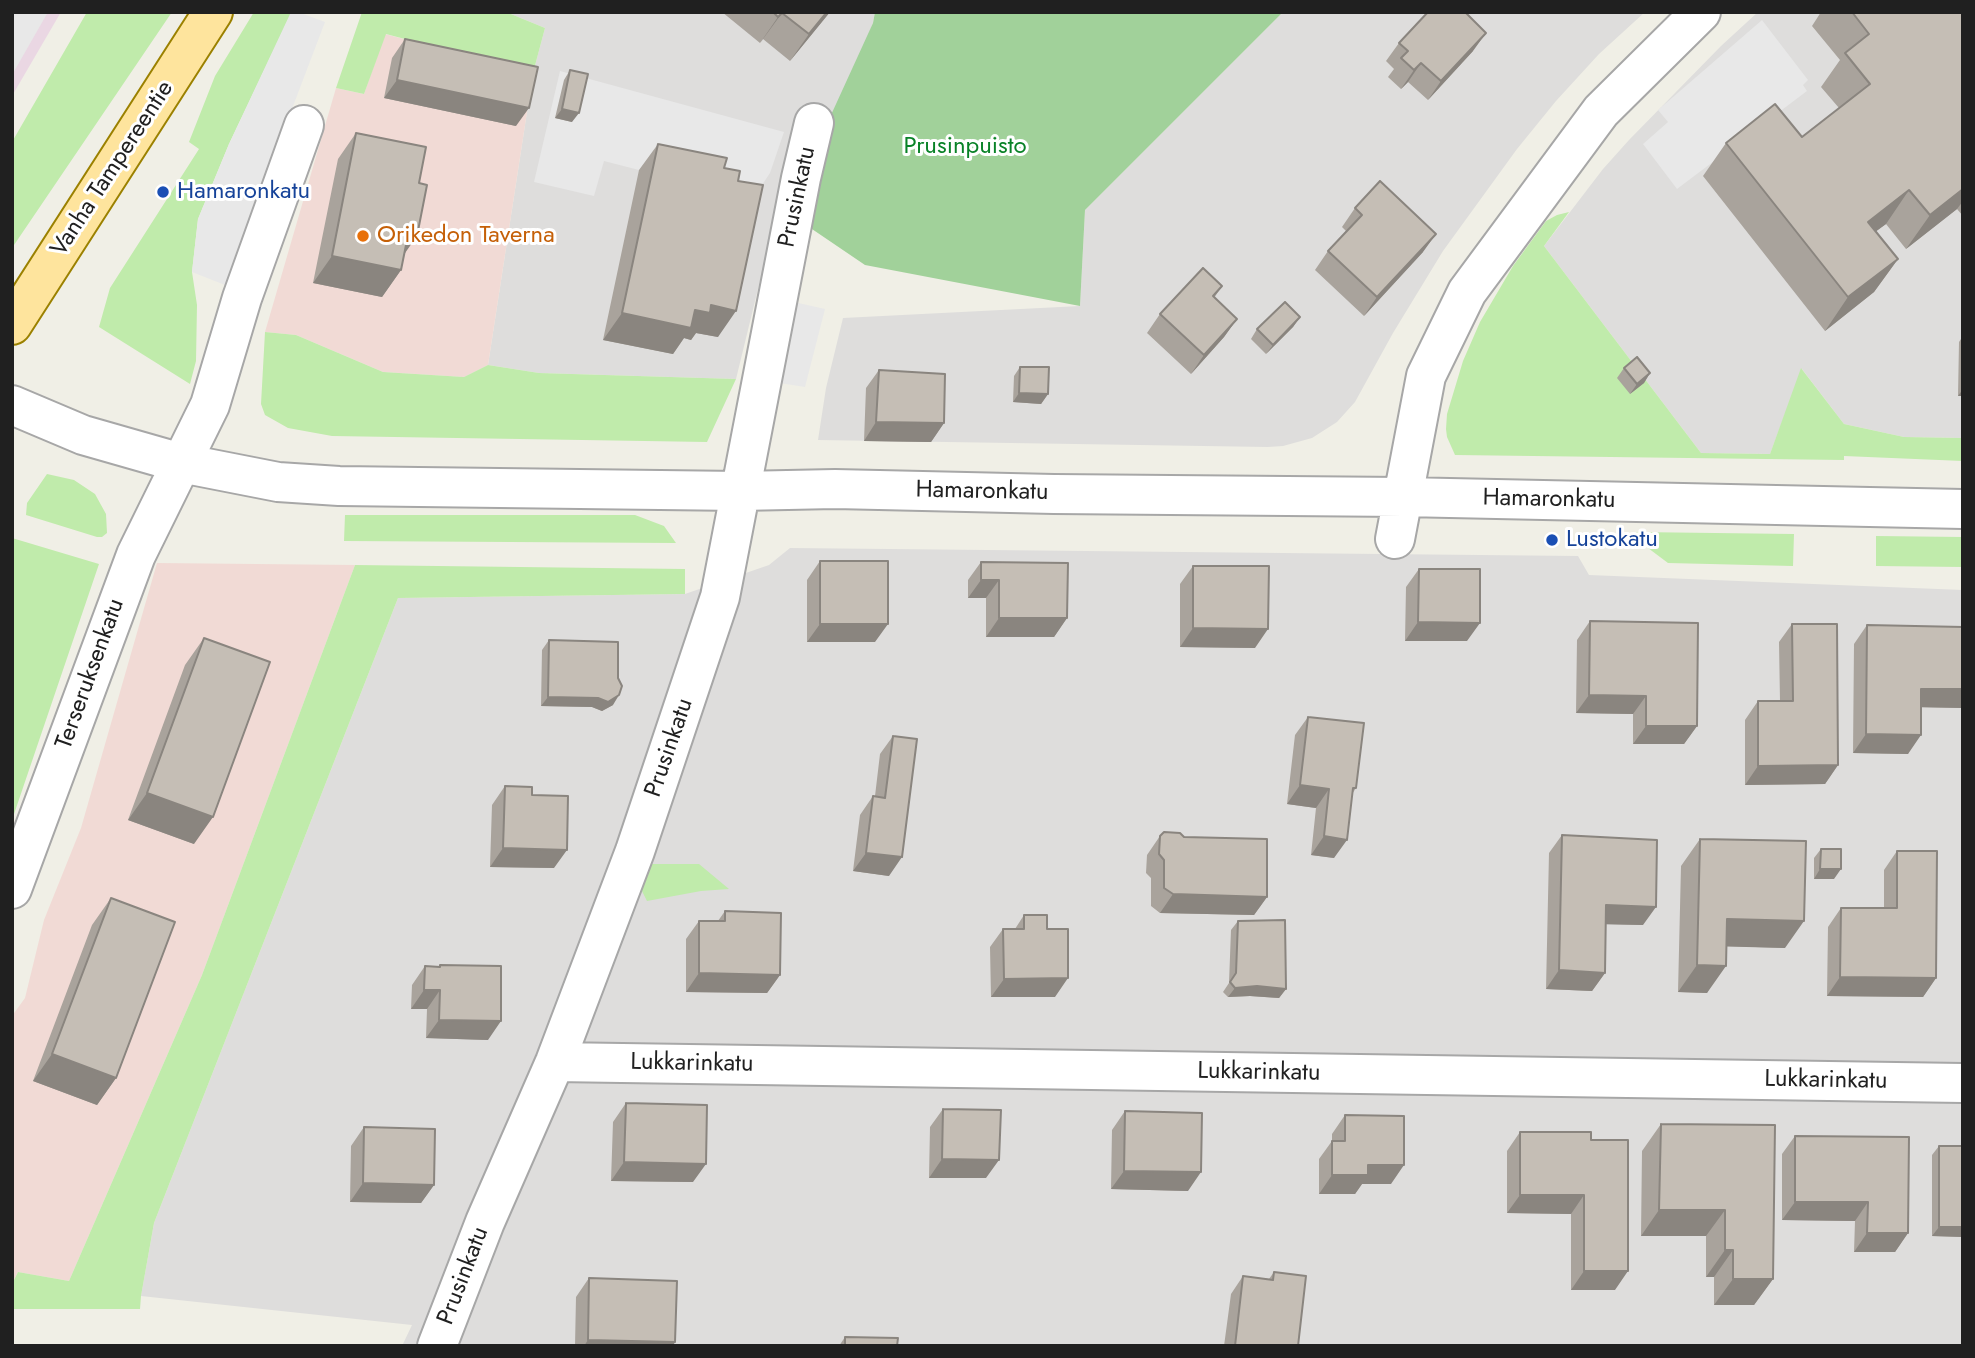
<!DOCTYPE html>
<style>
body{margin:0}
#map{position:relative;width:1975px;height:1358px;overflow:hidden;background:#f0efe6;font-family:Jost,sans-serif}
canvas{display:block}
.frame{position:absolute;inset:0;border:14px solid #202020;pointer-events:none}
</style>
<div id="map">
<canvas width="1975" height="1358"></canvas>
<div class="frame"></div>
</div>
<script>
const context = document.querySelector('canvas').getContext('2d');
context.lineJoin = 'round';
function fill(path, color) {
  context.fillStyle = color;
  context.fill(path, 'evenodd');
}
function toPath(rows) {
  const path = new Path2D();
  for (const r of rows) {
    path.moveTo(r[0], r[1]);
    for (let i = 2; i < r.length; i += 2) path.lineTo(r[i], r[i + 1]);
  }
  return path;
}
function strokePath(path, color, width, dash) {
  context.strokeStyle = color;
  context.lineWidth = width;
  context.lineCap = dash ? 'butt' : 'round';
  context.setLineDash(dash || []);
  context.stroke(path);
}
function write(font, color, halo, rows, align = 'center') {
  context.font = font + ' Jost,sans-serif';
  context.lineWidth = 6;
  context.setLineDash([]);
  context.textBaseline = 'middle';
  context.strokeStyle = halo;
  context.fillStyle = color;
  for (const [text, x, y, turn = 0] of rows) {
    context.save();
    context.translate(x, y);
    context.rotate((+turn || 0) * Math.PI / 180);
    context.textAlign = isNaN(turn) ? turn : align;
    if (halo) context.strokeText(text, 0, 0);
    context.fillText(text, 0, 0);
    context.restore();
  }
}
const residential = toPath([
 [506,12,875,12,873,23,820,162,768,248,736,379,539,373,488,365,533,73,545,28],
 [1283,12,1645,12,1599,54,1556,101,1517,149,1443,251,1393,333,1355,402,1337,422,1312,438,1283,446,1268,447,818,440,826,388,843,318,1080,306,1085,210],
 [1758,12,1963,12,1963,438,1904,437,1844,424,1802,369,1770,454,1701,453,1544,246,1603,169,1629,140,1721,46],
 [790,548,1578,556,1589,575,1963,590,1963,1346,402,1346,412,1325,141,1296,154,1223,398,598,685,594,769,565]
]);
const commercial = toPath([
 [385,34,533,73,488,365,464,377,383,372,296,335,265,332,336,88,364,94],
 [157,563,355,565,202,975,69,1281,18,1272,12,1284,12,1016,25,998,44,920,81,828]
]);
const industrial = toPath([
 [12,12,61,12,12,96]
]);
const grass = toPath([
 [87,12,172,12,12,248,12,142],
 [254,12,292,12,229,144,198,219,192,272,197,305,196,361,190,384,99,327,110,288,199,149,189,142,215,76],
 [362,12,506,12,545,28,533,73,386,34,364,94,336,88],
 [1569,212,1544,246,1701,453,1770,454,1801,368,1844,424,1904,437,1963,438,1963,461,1844,456,1844,460,1455,455,1447,437,1446,429,1447,414,1463,361,1480,322,1513,266,1546,221,1557,215],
 [265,332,296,335,383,372,464,377,488,365,539,373,736,379,707,442,332,436,288,428,265,415,261,404],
 [47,474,74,480,95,494,106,514,107,533,102,537,97,537,26,515,27,503],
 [345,515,635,515,664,526,676,543,344,541],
 [1636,532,1794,534,1793,566,1668,563,1636,539],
 [1876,536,1963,537,1963,567,1876,566],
 [12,538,99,564,12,820],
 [355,565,685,569,685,594,398,598,154,1223,141,1296,140,1309,12,1309,12,1284,18,1272,69,1281,202,975],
 [651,864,699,864,729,889,701,891,647,901,641,889]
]);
const forest = toPath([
 [875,12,1283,12,1085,210,1080,306,865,265,809,227,820,162,831,115,873,23]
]);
const parking = toPath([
 [12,12,48,12,12,75],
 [291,12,298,12,325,22,225,285,192,272,198,219,229,144],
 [1762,20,1808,80,1803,85,1807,91,1677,189,1643,144,1668,122,1658,110],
 [560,71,784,132,770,173,744,212,639,170,604,161,594,196,534,182],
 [794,302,825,309,805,387,773,382]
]);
const minor = toPath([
 [12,405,83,435,181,463,278,482,339,486,740,491,835,489,1054,494,1403,497,1963,509],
 [1395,539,1426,376,1467,292,1601,111,1701,12],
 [12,889,136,555,210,405,242,298,304,125],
 [555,1062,1963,1083],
 [437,1346,485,1222,555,1062,635,851,720,597,801,178,814,123]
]);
const major = toPath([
 [12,325,213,12]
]);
const wall = toPath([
 [722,12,830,12,790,61,763,39,760,43],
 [1821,12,1963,12,1963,216,1957,209,1906,249,1886,224,1876,231,1898,259,1874,292,1825,331,1703,176,1726,143,1802,137,1839,108,1821,87,1840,60,1812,26],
 [405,39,516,126,384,98,392,58],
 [1399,43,1473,51,1428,100,1408,82,1401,89,1388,77,1394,69,1386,61],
 [570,70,572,122,555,118,564,80],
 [356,133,404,255,401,270,382,297,313,283,338,159],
 [658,144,724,168,738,181,718,337,696,333,691,340,684,338,673,354,603,340,639,170],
 [1355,208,1423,252,1364,316,1315,270,1328,251,1346,231,1342,227],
 [1222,286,1214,298,1237,319,1224,337,1191,374,1147,333,1160,314],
 [1300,317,1293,327,1266,354,1251,339,1257,329],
 [1963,336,1963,396,1958,396,1959,342],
 [1020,367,1048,394,1041,404,1013,402,1014,376],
 [1624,368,1650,373,1644,383,1630,394,1617,378],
 [879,370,944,423,931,442,864,441,866,388],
 [820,561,875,642,807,642,807,580],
 [981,562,1067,618,1054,637,986,637,986,598,968,598,968,580],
 [1193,566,1255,648,1180,647,1180,584],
 [1419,569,1467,641,1405,641,1406,587],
 [1590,621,1697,726,1684,744,1633,744,1633,714,1576,713,1577,640],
 [1792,624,1838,765,1825,784,1745,785,1745,720,1758,701,1780,701,1779,642],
 [1867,625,1963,708,1921,707,1908,754,1853,753,1854,644],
 [204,638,194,844,128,820,185,665],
 [549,640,613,705,602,711,592,707,541,706,542,650],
 [1308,717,1356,788,1352,794,1334,858,1311,855,1316,808,1287,804,1295,735],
 [893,736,889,876,853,871,860,815,873,796,875,796,880,754],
 [505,786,532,795,554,868,490,867,492,805],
 [1562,835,1643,925,1606,924,1605,973,1592,991,1546,989,1549,853],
 [1160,836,1184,837,1267,897,1254,915,1160,913,1151,906,1151,878,1146,873,1147,855],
 [1700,839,1785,948,1726,946,1707,993,1678,992,1681,866],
 [1821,849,1834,879,1814,879,1814,858],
 [1897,851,1936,978,1923,997,1827,996,1828,927,1841,908,1884,908,1884,870],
 [111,898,116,1078,97,1105,33,1081,92,925],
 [725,911,780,975,767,993,686,992,686,939,699,921,718,921],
 [1024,915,1047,929,1055,997,991,997,990,947,1003,929,1015,929],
 [1238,921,1286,989,1279,998,1250,996,1228,997,1223,992,1229,983,1231,930],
 [440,965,488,1040,426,1038,427,1009,411,1009,412,985,425,966,438,967],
 [626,1103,693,1182,611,1181,613,1122],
 [943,1109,986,1178,929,1178,930,1127],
 [1125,1111,1188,1191,1111,1189,1112,1130],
 [1345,1115,1391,1184,1362,1184,1355,1194,1319,1194,1319,1159,1332,1141,1332,1134],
 [1661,1124,1775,1125,1773,1279,1754,1305,1714,1305,1714,1277,1706,1277,1706,1236,1641,1236,1642,1151],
 [364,1127,434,1185,421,1203,350,1202,351,1146],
 [1520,1132,1591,1140,1615,1290,1571,1290,1571,1214,1507,1213,1507,1151],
 [1795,1136,1908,1233,1895,1252,1854,1252,1855,1221,1782,1220,1782,1154],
 [1939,1146,1963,1146,1963,1237,1932,1236,1932,1155],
 [1274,1272,1298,1346,1224,1346,1231,1294,1243,1276,1269,1279],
 [589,1278,673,1346,575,1346,576,1297],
 [845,1337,897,1346,839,1346]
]);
const shadedWall = toPath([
 [827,12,830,12,790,61,809,34],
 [782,13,763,39,760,43,778,17],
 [1486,33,1473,51,1428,100,1441,81],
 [1421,63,1408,82,1401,89,1414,70],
 [397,80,529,108,516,126,384,98],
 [562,109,579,113,572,122,555,118],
 [1963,189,1963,201,1957,209,1906,249,1930,215],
 [1909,190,1886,224,1844,255,1868,222],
 [1436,234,1423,252,1364,316,1377,297],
 [408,235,417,236,398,263],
 [332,256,401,270,382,297,313,283],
 [1898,259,1874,292,1825,331,1848,297],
 [711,305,736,311,718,337,696,333,691,340,684,338,673,354,603,340,622,313],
 [1300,317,1293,327,1266,354,1273,345],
 [1237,319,1224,337,1191,374,1204,355],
 [1650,373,1644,383,1630,394,1637,384],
 [1963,389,1963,396,1958,396],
 [1019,393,1048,394,1041,404,1013,402],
 [876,422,944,423,931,442,864,441],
 [981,580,999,580,986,598,968,598],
 [999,618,1067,618,1054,637,986,637],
 [1418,622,1480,623,1467,641,1405,641],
 [820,624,888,624,875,642,807,642],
 [1193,628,1268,629,1255,648,1180,647],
 [1921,689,1963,689,1963,708,1908,707],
 [619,695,613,705,602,711,592,707,541,706,548,697,598,698],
 [1589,695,1646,696,1633,714,1576,713],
 [1646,726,1697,726,1684,744,1633,744],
 [1866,734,1921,735,1908,754,1853,753],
 [1838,765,1825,784,1745,785,1758,766],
 [1300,785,1329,789,1316,808,1287,804],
 [147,793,213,817,194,844,128,820],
 [1324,836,1347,840,1334,858,1311,855],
 [503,848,567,850,554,868,490,867],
 [866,853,902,857,889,876,853,871],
 [1820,869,1841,869,1834,879,1814,879],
 [1173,894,1267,897,1254,915,1160,913],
 [1606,905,1656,907,1643,925,1593,924],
 [1727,919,1804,921,1785,948,1708,946],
 [1697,965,1726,966,1707,993,1678,992],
 [1559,970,1605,973,1592,991,1546,989],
 [699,973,780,975,767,993,686,992],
 [1840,977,1936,978,1923,997,1827,996],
 [1068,978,1055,997,991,997,1004,979],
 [1257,986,1286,989,1279,998,1250,996,1228,997,1235,988],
 [424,990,440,990,427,1009,411,1009],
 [439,1020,501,1021,488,1040,426,1038],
 [52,1054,116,1078,97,1105,33,1081],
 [942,1159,999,1160,986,1178,929,1178],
 [624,1162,706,1164,693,1182,611,1181],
 [1368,1165,1404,1165,1391,1184,1362,1184,1355,1194,1319,1194,1332,1175],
 [1124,1171,1201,1172,1188,1191,1111,1189],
 [363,1183,434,1185,421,1203,350,1202],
 [1520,1195,1584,1195,1571,1214,1507,1213],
 [1795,1202,1868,1202,1855,1221,1782,1220],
 [1659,1210,1725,1210,1706,1236,1641,1236],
 [1939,1227,1963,1227,1963,1237,1932,1236],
 [1867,1233,1908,1233,1895,1252,1854,1252],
 [1725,1250,1733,1250,1714,1277,1706,1277],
 [1584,1271,1628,1271,1615,1290,1571,1290],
 [1733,1279,1773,1279,1754,1305,1714,1305],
 [588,1340,675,1342,673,1346,584,1346]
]);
const building = toPath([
 [773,12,827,12,809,34,782,13,778,17,773,12],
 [1428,12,1465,12,1486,33,1441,81,1421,63,1414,70,1401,58,1408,51,1399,43,1428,12],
 [1852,12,1963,12,1963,189,1930,215,1909,190,1868,222,1898,259,1848,297,1726,143,1775,104,1802,137,1870,84,1845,53,1869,34,1852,12],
 [405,39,538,67,529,108,397,80,405,39],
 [570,70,588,74,579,113,562,109,570,70],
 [356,133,426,147,419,183,427,185,417,236,408,235,401,270,332,256,356,133],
 [658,144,727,158,724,168,740,171,738,181,763,185,736,311,711,305,710,313,695,310,691,328,622,313,658,144],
 [1380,181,1436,234,1377,297,1328,251,1362,215,1355,208,1380,181],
 [1203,268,1222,286,1213,296,1237,319,1204,355,1160,314,1203,268],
 [1285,302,1300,317,1273,345,1257,329,1285,302],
 [1637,357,1650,373,1637,384,1624,368,1637,357],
 [1020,367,1049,367,1048,394,1019,393,1020,367],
 [879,370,945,374,944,423,876,422,879,370],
 [820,561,888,561,888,624,820,624,820,561],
 [981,562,1068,563,1067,618,999,618,999,580,981,580,981,562],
 [1193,566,1269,566,1268,629,1193,628,1193,566],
 [1419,569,1480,569,1480,623,1418,622,1419,569],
 [1590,621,1698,623,1697,726,1646,726,1646,696,1589,695,1590,621],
 [1792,624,1837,624,1838,765,1758,766,1758,701,1793,701,1792,624],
 [1867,625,1963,627,1963,689,1921,689,1921,735,1866,734,1867,625],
 [204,638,270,662,213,817,147,793,204,638],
 [549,640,618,642,618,678,622,686,619,695,608,702,598,698,548,697,549,640],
 [1308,717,1364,723,1356,788,1353,788,1347,840,1324,836,1329,789,1300,785,1308,717],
 [893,736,917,739,902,857,866,853,873,796,885,798,893,736],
 [505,786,532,787,532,795,568,796,567,850,503,848,505,786],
 [1164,832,1180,833,1184,837,1267,839,1267,897,1173,894,1164,888,1164,860,1159,854,1160,836,1164,832],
 [1562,835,1657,840,1656,907,1606,905,1605,973,1559,970,1562,835],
 [1700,839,1806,841,1804,921,1727,919,1726,966,1697,965,1700,839],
 [1821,849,1841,849,1841,869,1820,869,1821,849],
 [1897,851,1937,851,1936,978,1840,977,1841,908,1897,908,1897,851],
 [111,898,175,922,116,1078,52,1054,111,898],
 [725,911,781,913,780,975,699,973,699,921,725,921,725,911],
 [1024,915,1047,915,1047,929,1068,929,1068,978,1004,979,1003,929,1024,929,1024,915],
 [1285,920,1286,989,1257,986,1235,988,1230,982,1236,973,1238,921,1285,920],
 [440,965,501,966,501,1021,439,1020,440,990,424,990,425,966,440,967,440,965],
 [626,1103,707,1105,706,1164,624,1162,626,1103],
 [943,1109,1001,1110,999,1160,942,1159,943,1109],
 [1125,1111,1202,1113,1201,1172,1124,1171,1125,1111],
 [1345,1115,1404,1116,1404,1165,1368,1165,1368,1175,1332,1175,1332,1141,1345,1141,1345,1115],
 [1661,1124,1775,1125,1773,1279,1733,1279,1733,1250,1725,1250,1725,1210,1659,1210,1661,1124],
 [364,1127,435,1129,434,1185,363,1183,364,1127],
 [1520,1132,1591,1132,1591,1140,1628,1140,1628,1271,1584,1271,1584,1195,1520,1195,1520,1132],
 [1795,1136,1909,1137,1908,1233,1867,1233,1868,1202,1795,1202,1795,1136],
 [1939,1146,1963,1146,1963,1227,1939,1227,1939,1146],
 [1274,1272,1306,1276,1298,1346,1235,1346,1243,1276,1273,1280,1274,1272],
 [589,1278,677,1281,675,1342,588,1340,589,1278],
 [845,1337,898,1338,897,1346,845,1346,845,1337]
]);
const markers = [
 [163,192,7,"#1a4fb4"],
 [363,236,7,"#e8710a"],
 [1552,540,7,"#1a4fb4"]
];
const parkNames = [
 ["Prusinpuisto",965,147]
];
const streetNames = [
 ["Vanha Tampereentie",113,169,-57],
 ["Prusinkatu",798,197,-78],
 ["Hamaronkatu",982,492,1],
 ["Hamaronkatu",1549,500,1],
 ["Terseruksenkatu",91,674,-70],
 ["Prusinkatu",670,748,-71],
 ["Lukkarinkatu",692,1064,1],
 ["Lukkarinkatu",1259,1073,1],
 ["Lukkarinkatu",1826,1081,1],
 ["Prusinkatu",464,1276,-69]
];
const transitNames = [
 ["Hamaronkatu",177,192],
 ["Lustokatu",1566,540]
];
const foodNames = [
 ["Orikedon Taverna",377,236]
];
fill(residential, '#dedddc');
fill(commercial, '#f1dad5');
fill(industrial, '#ead7e3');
fill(grass, '#c0ebab');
fill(forest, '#a1d19a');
fill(parking, '#e8e8e8');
strokePath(minor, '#a7a7a7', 42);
strokePath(major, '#9b8100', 42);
strokePath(minor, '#fff', 38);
strokePath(major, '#fee49d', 38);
fill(wall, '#a9a39c');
fill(shadedWall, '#8a857f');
fill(building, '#c5beb5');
strokePath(building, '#8a857f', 2);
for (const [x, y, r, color] of markers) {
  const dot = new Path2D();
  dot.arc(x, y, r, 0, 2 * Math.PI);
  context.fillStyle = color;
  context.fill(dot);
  strokePath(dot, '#fff', 2.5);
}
write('24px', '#098227', '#fff', parkNames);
write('24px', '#202020', '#fff', streetNames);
write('24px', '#164399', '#fff', transitNames, 'left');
write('24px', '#c56008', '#fff', foodNames, 'left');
</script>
